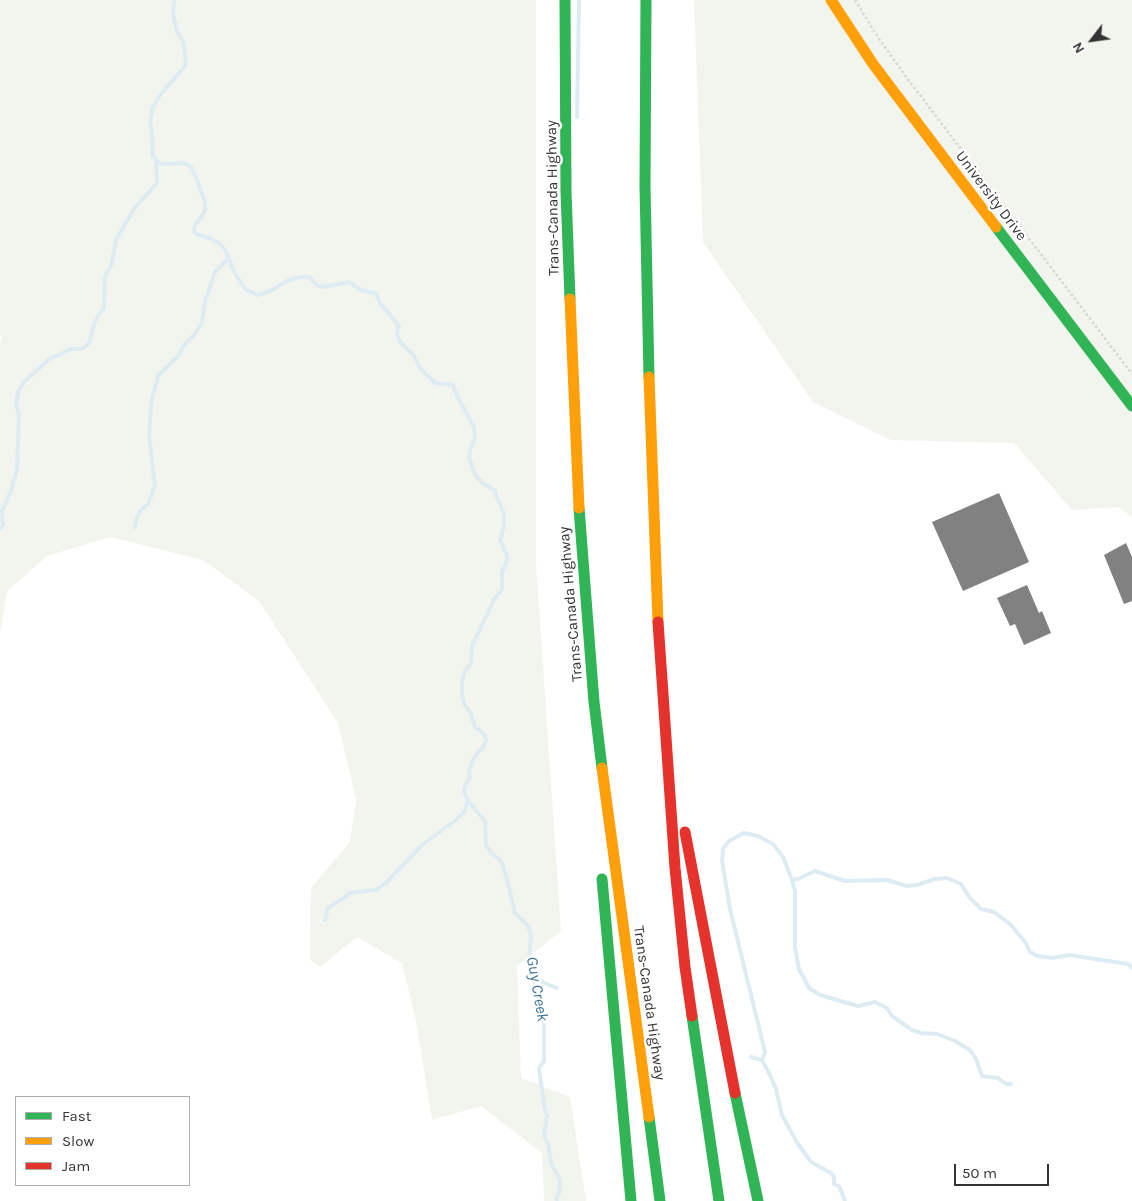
<!DOCTYPE html>
<style>
body{margin:0}
#map{position:relative;width:1132px;height:1201px;overflow:hidden;background:#fff;font-family:Karla,sans-serif}
canvas{display:block}
.legend{position:absolute;left:15px;top:1096px;width:175px;height:90px;box-sizing:border-box;background:#fff;border:1px solid #adadad;margin:0;padding:6px 9px;list-style:none;font-size:15px;color:#333}
.legend li{display:flex;align-items:center;gap:10px;height:25px}
.legend b{width:25px;border:1px solid #adadad}
.north{position:absolute;left:1067px;top:15px;width:50px;height:50px;-webkit-text-stroke:4px #fff;paint-order:stroke;rotate:240deg;font-size:14px;font-weight:700;line-height:20px;text-align:center;color:#333}
.north::after{content:'';display:block;margin:auto;width:18px;height:22px;background:#333;clip-path:polygon(50% 0,100% 100%,50% 72%,0 100%)}
.scale{position:absolute;left:954px;top:1164px;width:95px;height:22px;box-sizing:border-box;border:2px solid #333;border-top:0;padding-left:6px;font-size:15px;line-height:18px;white-space:nowrap;color:#333;-webkit-text-stroke:4px #fff;paint-order:stroke}
</style>
<div id="map">
<canvas width="1132" height="1201"></canvas>
<ul class="legend">
<li><b style="height:6px;background:#30b455"></b>Fast</li>
<li><b style="height:6px;background:#ff9f0a"></b>Slow</li>
<li><b style="height:6px;background:#e5322d"></b>Jam</li>
</ul>
<div class="north">N</div>
<div class="scale">50 m</div>
</div>
<script>
const context = document.querySelector('canvas').getContext('2d');
context.lineJoin = 'round';
function fill(path, color) {
  context.fillStyle = color;
  context.fill(path, 'evenodd');
}
function toPath(rows) {
  const path = new Path2D();
  for (const r of rows) {
    path.moveTo(r[0], r[1]);
    for (let i = 2; i < r.length; i += 2) path.lineTo(r[i], r[i + 1]);
  }
  return path;
}
function strokePath(path, color, width, dash) {
  context.strokeStyle = color;
  context.lineWidth = width;
  context.lineCap = dash ? 'butt' : 'round';
  context.setLineDash(dash || []);
  context.stroke(path);
}
function write(font, color, halo, rows, align = 'center') {
  context.font = font + ' Karla,sans-serif';
  context.lineWidth = 5;
  context.setLineDash([]);
  context.textBaseline = 'middle';
  context.strokeStyle = halo;
  context.fillStyle = color;
  for (const [text, x, y, turn = 0] of rows) {
    context.save();
    context.translate(x, y);
    context.rotate((+turn || 0) * Math.PI / 180);
    context.textAlign = isNaN(turn) ? turn : align;
    if (halo) context.strokeText(text, 0, 0);
    context.fillText(text, 0, 0);
    context.restore();
  }
}
const green = toPath([
 [0,0,536,0,536,563,561,931,517,966,521,1078,570,1097,586,1201,544,1201,542,1153,481,1106,432,1120,416,1021,402,963,357,937,320,967,310,960,311,888,350,842,356,800,338,723,259,601,203,560,110,537,47,556,7,591,0,634,0,342,2,337,0,335],
 [694,0,1132,0,1132,517,1119,507,1072,510,1014,443,891,440,813,402,703,242]
]);
const stream = toPath([
 [174,0,173,13,177,32,183,41,186,59,185,66,160,95,153,107,150,121,153,142,152,154,156,160,161,164,184,163,191,167,197,180,205,202,205,211,194,227,194,231,196,234,209,238,219,243,225,250,236,275,246,290,258,295,270,291,289,280,301,277,310,277,316,285,323,287,349,282,361,290,376,294,380,303,399,326,397,334,400,342,414,356,420,368,435,383,453,385,459,400,474,427,475,439,470,449,469,458,476,476,484,484,494,490,504,514,504,526,500,540,508,558,502,573,502,589,494,600,478,633,472,647,471,663,465,671,462,681,462,697,465,706,470,712,475,727,484,734,486,739,484,746,475,756,469,770,470,778,466,784,464,792,468,801,485,821,486,845,491,853,501,861,506,875,515,913,528,926,531,935,529,961,531,973,540,996,544,1018,544,1061,539,1068,544,1104,547,1116,544,1135,548,1144,551,1163,560,1180,559,1193,556,1198,557,1201],
 [577,117,579,0],
 [135,527,137,517,141,510,148,504,155,486,149,436,151,404,158,376,180,354,183,346,194,335,202,323,205,302,215,272,229,258],
 [0,529,3,525,2,511,11,491,17,469,19,415,16,404,18,392,25,381,48,360,71,349,81,349,86,346,90,341,94,324,99,314,104,308,105,276,111,266,116,240,134,209,157,183,156,160],
 [792,880,795,891,795,948,799,969,809,988,820,995,858,1006,875,1002,887,1008,892,1016,912,1030,921,1033,937,1034,955,1041,970,1050,976,1059,982,1076,998,1078,1006,1084,1011,1084],
 [325,920,328,908,344,898,349,893,376,890,386,883,422,845,456,820,464,812,468,801],
 [531,973,544,983,557,988],
 [751,1057,762,1060,769,1073,776,1089,782,1115,796,1141,811,1162,831,1173,834,1177,834,1184,839,1186,845,1201],
 [762,1060,765,1052,730,909,722,861,723,849,729,841,744,833,758,836,773,844,783,857,792,880,798,879,815,871,845,881,887,880,907,886,917,885,935,879,947,878,961,884,970,898,981,909,994,912,1010,924,1026,943,1030,952,1037,956,1053,958,1069,955,1128,964,1132,968]
]);
const building = toPath([
 [999,493,1029,562,963,591,932,522],
 [1126,543,1132,557,1132,601,1124,604,1104,555],
 [1027,585,1039,613,1042,611,1051,633,1024,645,1015,624,1010,626,997,598]
]);
const path = toPath([
 [855,0,879,39,907,78,1132,374]
]);
const fast = toPath([
 [565,0,566,192,570,299],
 [646,0,645,186,649,377],
 [996,227,1132,406],
 [579,508,594,702,602,768],
 [602,879,631,1201],
 [692,1016,719,1201],
 [735,1093,758,1201],
 [649,1117,660,1201]
]);
const slow = toPath([
 [831,0,873,64,996,227],
 [570,299,579,508],
 [649,377,658,622],
 [602,768,649,1117]
]);
const jam = toPath([
 [658,622,675,868,685,967,692,1016],
 [685,832,735,1093]
]);
const streetNames = [
 ["University Drive",991,196,53],
 ["Trans-Canada Highway",553,198,-91],
 ["Trans-Canada Highway",571,604,-95],
 ["Trans-Canada Highway",649,1003,82]
];
const waterNames = [
 ["Guy Creek",537,989,80]
];
fill(green, '#f1f5ed');
strokePath(stream, '#ddebf3', 4);
fill(building, '#818181');
strokePath(path, '#d6d6d6', 2.5, [2.5, 2.5]);
strokePath(fast, '#30b455', 11);
strokePath(slow, '#ff9f0a', 11);
strokePath(jam, '#e5322d', 11);
write('15px', '#333', '#fff', streetNames);
write('italic 16px', '#3f7597', '#fff', waterNames);
</script>
